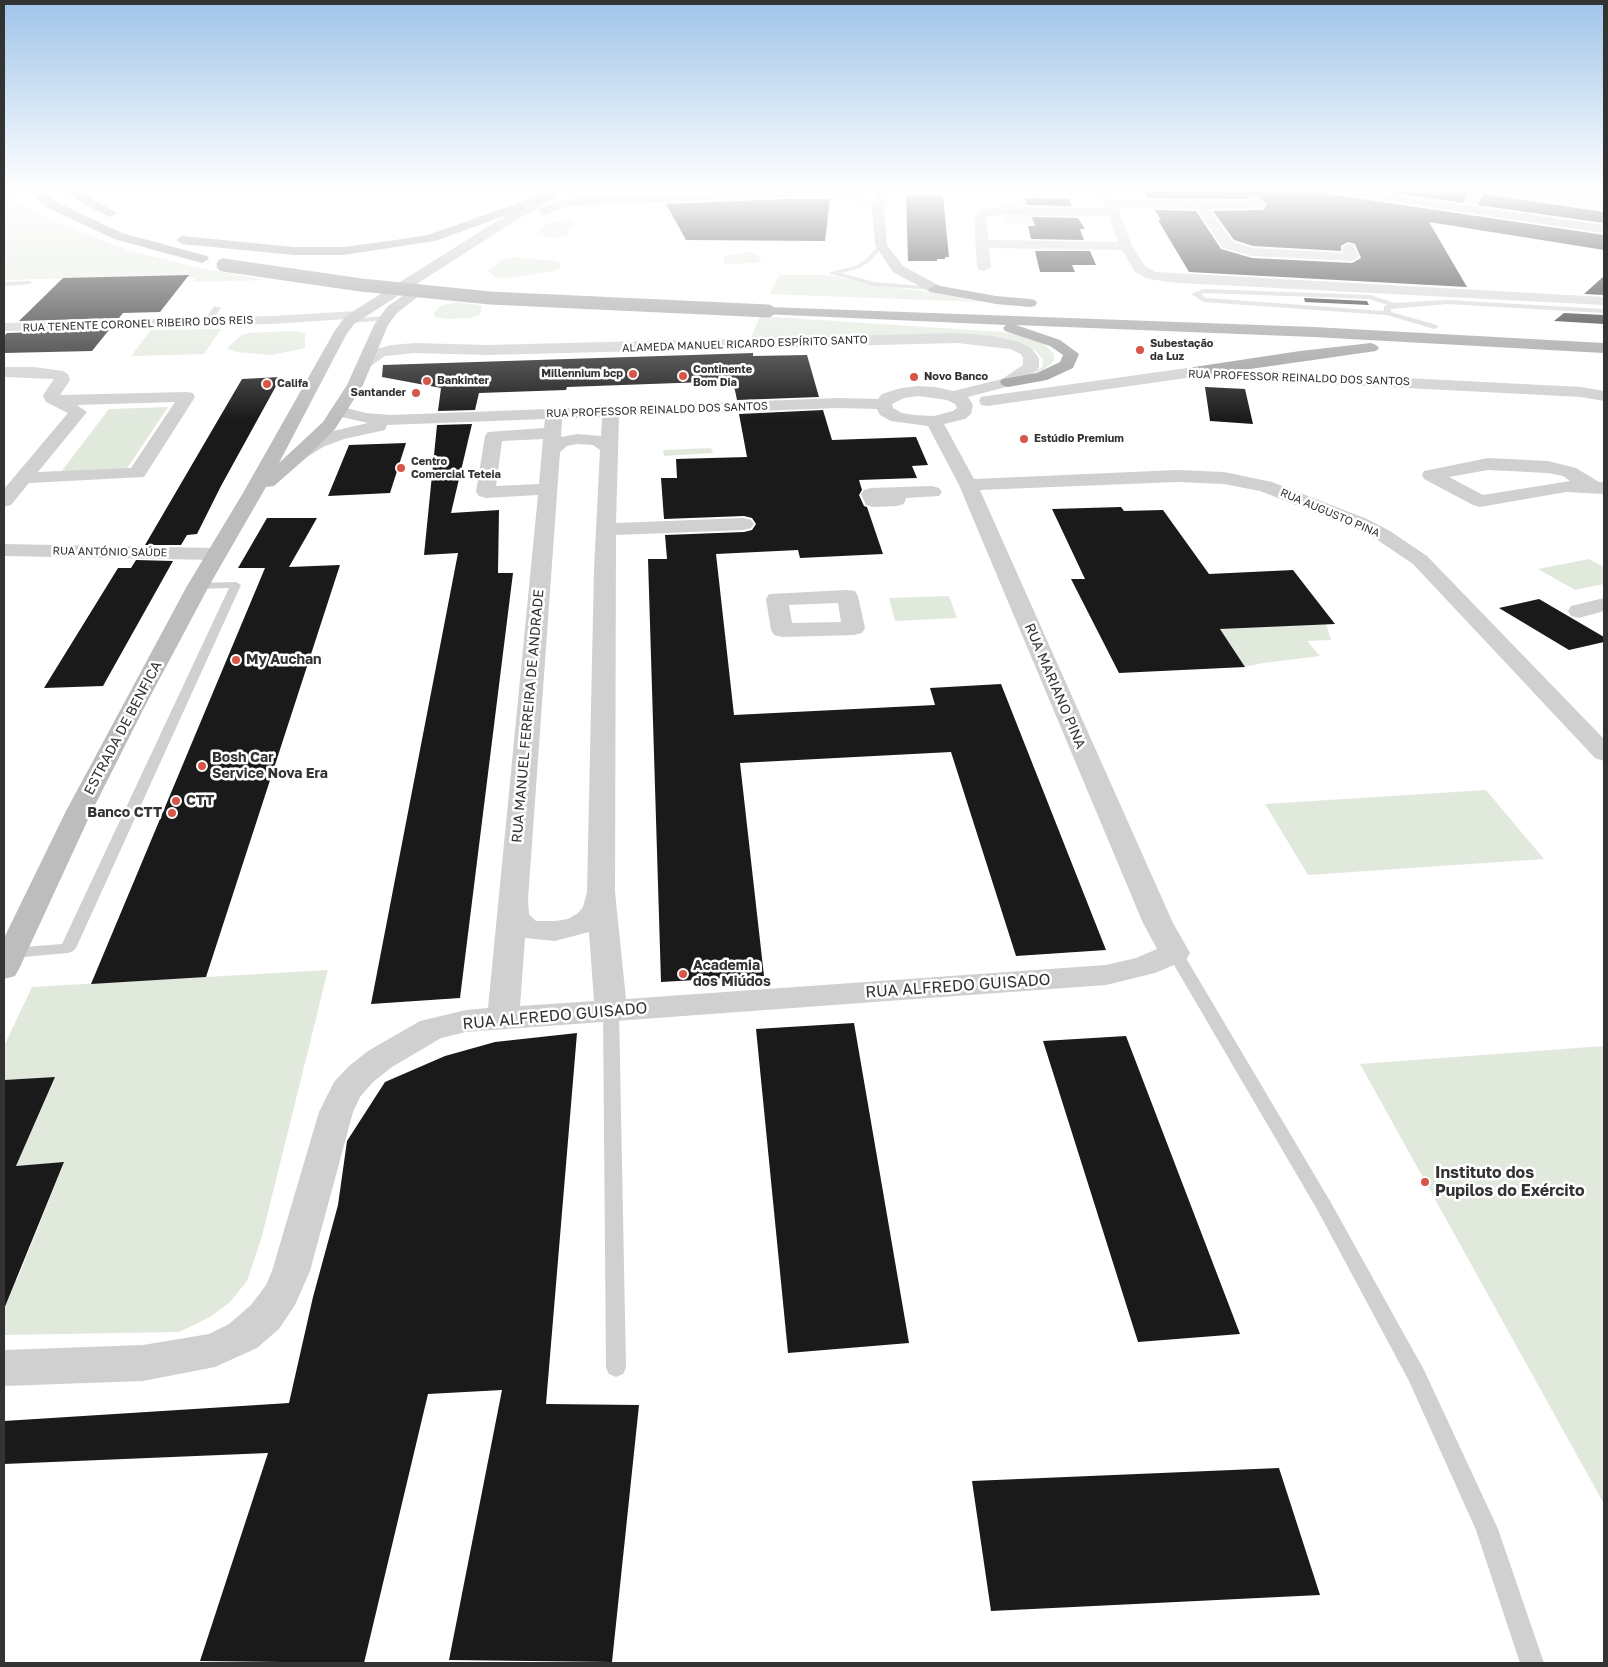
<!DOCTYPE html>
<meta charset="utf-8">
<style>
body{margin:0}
#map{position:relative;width:1608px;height:1667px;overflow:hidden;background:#fff;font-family:"Golos Text",sans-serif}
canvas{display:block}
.frame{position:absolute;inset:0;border:5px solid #333;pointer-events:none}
</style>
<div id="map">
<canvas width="1608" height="1667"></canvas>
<div class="frame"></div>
</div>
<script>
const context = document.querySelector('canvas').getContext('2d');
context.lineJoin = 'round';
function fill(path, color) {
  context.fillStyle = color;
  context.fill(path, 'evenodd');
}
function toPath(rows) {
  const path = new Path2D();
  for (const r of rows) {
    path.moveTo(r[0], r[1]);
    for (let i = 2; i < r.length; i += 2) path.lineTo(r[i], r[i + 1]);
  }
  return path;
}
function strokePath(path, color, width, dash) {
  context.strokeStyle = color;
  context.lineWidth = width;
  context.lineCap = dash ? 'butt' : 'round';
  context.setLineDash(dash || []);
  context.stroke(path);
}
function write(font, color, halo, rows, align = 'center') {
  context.font = font + ' "Golos Text",sans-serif';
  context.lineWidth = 5;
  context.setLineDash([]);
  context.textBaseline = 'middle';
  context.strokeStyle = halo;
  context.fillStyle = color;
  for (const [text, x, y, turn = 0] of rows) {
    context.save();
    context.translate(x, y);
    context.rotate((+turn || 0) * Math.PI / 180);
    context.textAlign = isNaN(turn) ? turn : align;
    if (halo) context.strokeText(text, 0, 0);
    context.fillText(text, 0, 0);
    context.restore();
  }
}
const green = toPath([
 [1486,187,1604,187,1604,208,1523,196,1517,199,1484,195],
 [4,189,17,201,50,219,127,250,195,267,265,280,193,282,195,278,187,277,188,275,4,280],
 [1002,216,1037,216,1039,224,1004,223],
 [569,220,575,223,567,236,554,238,536,235,548,222],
 [751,252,757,254,762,262,733,264,724,263,724,257,725,256],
 [512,257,556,261,561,264,559,269,554,271,508,278,495,277,487,270,504,259],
 [779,275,830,275,868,284,936,293,979,302,770,294],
 [456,302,480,305,482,307,480,314,470,318,447,319,434,317,434,314,440,306],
 [760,316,1001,332,1016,334,1043,343,1054,354,1054,360,1050,365,1041,371,1027,376,1042,367,1043,360,1036,351,1015,343,750,340],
 [221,329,204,354,131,356,151,330],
 [292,331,305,333,305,348,272,355,236,352,227,348,240,336,248,333],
 [168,407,126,470,61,472,109,409],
 [711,448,713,453,664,456,663,450],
 [1589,559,1604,567,1604,584,1575,590,1538,569],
 [949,596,957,618,895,621,889,598],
 [1326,624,1331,640,1307,641,1320,656,1263,663,1245,667,1220,629],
 [1486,790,1544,859,1308,875,1265,804],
 [328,970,262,1236,247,1281,230,1302,210,1317,179,1332,4,1335,4,1282,17,1280,64,1163,16,1166,55,1077,4,1080,4,1046,32,987],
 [1604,1046,1604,1504,1360,1064]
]);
const building = toPath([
 [657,187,757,187,756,189,660,192],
 [1272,187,1307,187,1315,192,1604,235,1604,250,1429,222,1467,287,1189,272,1158,220,1161,220,1155,210,1196,211,1221,249,1252,258,1352,263,1361,258,1355,244,1348,242,1341,246,1341,251,1253,246,1234,240,1213,211,1263,210,1267,205,1258,195,1249,196,1248,199,1148,198,1144,191,1272,189],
 [1348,187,1434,187,1467,191,1468,195,1464,200,1464,203],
 [1484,194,1604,212,1604,223,1477,205],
 [906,195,943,196,949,257,945,257,945,259,937,259,937,261,908,261],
 [1025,198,1069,199,1072,206,1027,205],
 [788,199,830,199,825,241,686,240,666,204],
 [1032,217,1078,218,1085,229,1080,229,1084,240,1031,239,1028,226,1035,226],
 [1035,251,1090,251,1096,265,1072,265,1075,272,1040,272],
 [189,275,160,312,123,313,119,318,19,321,63,278],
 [1604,276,1604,295,1584,294],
 [1304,298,1367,301,1369,305,1305,302],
 [1564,313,1604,315,1604,324,1554,321],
 [109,330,92,351,4,353,4,336,7,333],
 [753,353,753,356,807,355,819,397,737,400,733,381,567,387,566,390,479,393,475,410,438,411,441,388,382,377,383,365],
 [281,377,221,486,197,534,187,535,181,545,145,545,242,379],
 [1205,387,1245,389,1253,424,1210,421],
 [823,410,832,440,916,437,928,465,912,466,917,478,859,480,862,490,859,495,864,506,867,507,883,554,800,558,798,550,716,554,734,715,935,705,930,688,1001,684,1106,950,1016,956,951,752,740,763,764,976,661,982,648,559,667,559,665,535,744,532,752,530,756,524,752,518,744,516,664,519,661,478,677,478,676,459,747,457,739,414],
 [472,424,451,513,499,510,498,573,513,573,460,998,371,1004,458,553,424,555,437,425],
 [406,443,390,493,328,496,349,445],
 [1121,507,1124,511,1163,510,1209,574,1293,570,1335,624,1220,629,1245,667,1119,673,1071,579,1085,579,1052,509],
 [267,518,317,518,289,567,340,565,206,977,91,984,265,568,267,568,238,568],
 [136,560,173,561,103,686,44,688,118,568,131,568],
 [1539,599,1604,637,1604,642,1569,650,1499,608],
 [854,1023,909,1343,788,1353,756,1029],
 [577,1033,546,1404,639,1405,612,1662,449,1660,502,1390,428,1394,364,1663,200,1661,268,1453,4,1464,4,1421,289,1403,313,1297,338,1205,347,1141,385,1082,445,1056,495,1042],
 [1126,1036,1240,1334,1138,1342,1043,1041],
 [55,1077,16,1166,64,1162,4,1309,4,1080],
 [1279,1468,1320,1595,991,1611,972,1481]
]);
const lane = toPath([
 [824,187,872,187,870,190,841,190,881,207,876,208,839,193,841,190,822,190,824,187],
 [881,243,884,245,869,262,859,268,841,273,874,282,935,287,937,288,937,290,874,286,828,273,855,266,865,260,881,243],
 [29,281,31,282,31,284,4,286,4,282,29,281],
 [1204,289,1370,295,1395,303,1447,300,1604,309,1604,313,1447,304,1391,309,1391,312,1437,325,1438,327,1434,329,1387,315,1204,302,1191,294,1204,289],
 [1205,293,1369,299,1388,305,1384,306,1384,311,1206,298,1201,294,1205,293],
 [214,306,221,308,210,324,204,324,203,322,214,306],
 [386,316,389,316,389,320,349,323,345,321,349,319,386,316],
 [236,582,241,585,76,948,73,951,68,953,12,958,7,957,4,953,7,949,12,948,62,944,229,588,198,589,193,586,198,583,236,582],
 [1175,948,1180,949,1183,953,1330,1201,1424,1370,1498,1529,1544,1663,1520,1663,1476,1530,1409,1381,1318,1211,1167,953,1170,949,1175,948],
 [611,1006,617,1007,619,1011,626,1368,623,1374,616,1377,609,1374,606,1368,603,1011,605,1007,611,1006]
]);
const street = toPath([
 [1094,187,1106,187,1115,200,1249,201,1250,197,1258,197,1265,205,1263,208,1209,209,1233,242,1253,248,1343,253,1342,248,1348,244,1353,245,1359,257,1352,261,1252,256,1223,248,1197,209,1118,208,1132,246,1145,266,1156,272,1604,297,1604,305,1179,283,1148,279,1135,272,1122,250,989,248,991,267,984,271,979,270,977,267,974,218,979,210,1001,207,1107,208,1094,187],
 [1001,215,1109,216,1118,242,988,240,986,218,987,216,1001,215],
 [1468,187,1480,187,1482,195,1475,204,1467,204,1465,201,1470,195,1468,187],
 [357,311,362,312,364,315,362,318,272,324,4,331,4,323,272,316,357,311],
 [957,333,993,336,1019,342,1031,348,1039,358,1039,367,1037,370,1014,385,968,397,973,405,971,414,965,419,944,424,974,479,1177,470,1224,472,1272,482,1367,519,1390,531,1427,556,1604,739,1604,761,1595,758,1413,564,1376,539,1353,527,1260,491,1224,484,1177,482,980,490,1173,923,1190,953,1186,960,1155,973,1106,985,466,1032,441,1038,392,1067,373,1082,360,1097,353,1112,310,1271,295,1305,279,1329,257,1348,215,1367,143,1381,4,1386,4,1350,143,1345,209,1334,229,1324,251,1305,266,1285,272,1271,319,1112,334,1082,349,1066,368,1051,420,1021,466,1010,488,1008,538,495,486,498,479,496,476,492,485,436,488,432,544,428,545,419,387,425,385,430,344,439,323,447,307,457,301,458,295,457,292,453,295,449,311,439,333,431,368,423,333,415,330,411,333,407,339,406,366,413,390,415,839,398,878,399,882,394,901,388,918,386,936,387,953,391,1002,379,1023,365,1023,358,1021,354,1010,349,957,343,487,355,415,353,385,356,371,366,365,368,359,366,357,363,359,360,373,350,391,345,415,343,487,345,957,333],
 [918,396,947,400,955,404,957,408,953,411,934,416,914,415,902,413,893,408,892,404,904,398,918,396],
 [839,408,877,409,880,415,891,421,928,426,959,485,1143,923,1157,949,1136,958,1106,965,626,999,615,892,616,535,744,530,751,528,754,524,751,520,744,518,616,523,619,416,839,408],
 [602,417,601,436,577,434,561,437,562,419,602,417],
 [543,439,539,484,496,486,502,441,543,439],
 [577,444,593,445,600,450,594,569,587,892,583,907,578,913,568,919,555,921,536,921,529,914,528,899,560,452,567,446,577,444],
 [589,932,594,1001,520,1006,525,938,555,941,589,932],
 [4,367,34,367,63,371,68,374,70,380,60,395,187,392,193,393,195,397,144,477,29,483,11,505,4,507,4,489,68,413,46,402,44,398,43,395,54,379,4,377,4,367],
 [175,402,131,468,38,472,87,412,77,405,175,402],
 [1194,367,1581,387,1604,391,1604,401,1581,397,1194,377,987,406,981,405,979,401,981,397,987,396,1194,367],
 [1488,458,1548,461,1576,468,1599,482,1604,482,1604,494,1566,492,1480,507,1473,505,1424,479,1422,475,1424,471,1488,458],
 [1488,470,1548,473,1563,476,1570,481,1483,495,1449,477,1488,470],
 [932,486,939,488,942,492,939,496,906,498,904,504,897,506,873,507,866,505,861,494,864,490,871,488,932,486],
 [4,544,215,548,222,550,225,554,222,558,215,560,4,556,4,544],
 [847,590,855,591,858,596,865,628,862,633,854,635,782,637,774,635,771,630,766,599,769,594,847,590],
 [838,603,841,622,792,623,789,605,838,603],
 [1604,598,1604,611,1579,618,1571,616,1568,611,1571,606,1604,598]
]);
const secondary = toPath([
 [560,187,574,187,518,219,354,324,346,335,279,463,323,422,347,385,374,325,387,307,408,292,413,291,418,292,420,295,397,313,388,325,363,385,335,429,307,457,274,486,266,487,209,586,144,708,92,811,19,969,15,976,4,979,4,938,66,811,187,586,243,493,334,332,344,318,352,312,510,213,560,187],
 [868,187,921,187,915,190,889,192,884,207,887,245,903,266,940,286,942,289,940,292,930,292,893,272,875,245,872,207,877,193,585,205,565,207,544,215,538,211,540,208,559,201,585,197,868,187],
 [1309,187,1337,187,1604,225,1604,233,1315,190,1309,187]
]);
const highway = toPath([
 [24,187,37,187,54,201,122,233,207,256,209,259,202,263,114,239,46,207,24,187],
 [59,187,72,187,117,213,111,217,107,216,79,201,59,187],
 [552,191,556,193,558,195,556,197,435,241,343,255,294,255,182,244,176,240,182,236,294,247,343,247,382,242,428,235,552,191],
 [935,285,996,296,1030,299,1035,300,1037,303,1035,306,1030,307,996,304,930,292,928,289,935,285],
 [768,307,1314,327,1604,343,1604,353,1314,337,1016,325,1060,340,1079,354,1073,368,1047,380,1008,387,1002,385,1000,382,1002,379,1037,373,1060,362,1063,355,1050,346,1005,331,1003,328,1006,325,763,314,761,311,763,308,768,307],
 [1371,343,1376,345,1379,348,1376,351,1194,377,1188,375,1186,372,1188,369,1194,367,1300,351,1371,343]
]);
const highwayBridge = toPath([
 [223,265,361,285,490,298,768,311]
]);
const markers = [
 [1140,350,5,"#d75647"],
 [633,374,5,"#d75647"],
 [683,376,5,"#d75647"],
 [914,377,5,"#d75647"],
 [427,381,5,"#d75647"],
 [267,384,5,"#d75647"],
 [416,393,5,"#d75647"],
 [1024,439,5,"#d75647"],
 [401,468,5,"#d75647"],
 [236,660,5,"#d75647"],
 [202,766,5,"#d75647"],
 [176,801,5,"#d75647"],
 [172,813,5,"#d75647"],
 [683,974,5,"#d75647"],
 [1425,1182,5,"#d75647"]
];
const farStreetnames = [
 ["RUA TENENTE CORONEL RIBEIRO DOS REIS",138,324,-2],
 ["ALAMEDA MANUEL RICARDO ESPÍRITO SANTO",745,344,-2],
 ["RUA PROFESSOR REINALDO DOS SANTOS",1299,378,2],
 ["RUA PROFESSOR REINALDO DOS SANTOS",657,410,-2],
 ["RUA AUGUSTO PINA",1330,513,23],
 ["RUA ANTÓNIO SAÚDE",110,552,1]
];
const farPoinames = [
 ["Subestação",1150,344],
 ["da Luz",1150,357],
 ["Continente",693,370],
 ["Bom Dia",693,383],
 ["Millennium bcp",623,374,"right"],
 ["Novo Banco",924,377],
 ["Bankinter",437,381],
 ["Califa",277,384],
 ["Santander",406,393,"right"],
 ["Estúdio Premium",1034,439],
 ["Centro",411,462],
 ["Comercial Teteia",411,475]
];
const poiNames = [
 ["My Auchan",246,660],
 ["Bosh Car",212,758],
 ["Service Nova Era",212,774],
 ["CTT",186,801],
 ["Banco CTT",162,813,"right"],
 ["Academia",693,966],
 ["dos Miúdos",693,982]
];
const streetNames = [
 ["RUA MARIANO PINA",1055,686,67],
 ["RUA MANUEL FERREIRA DE ANDRADE",528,716,-85],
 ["ESTRADA DE BENFICA",123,728,-62]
];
const nearStreetnames = [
 ["RUA ALFREDO GUISADO",958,986,-4],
 ["RUA ALFREDO GUISADO",555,1016,-5]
];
const nearPoinames = [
 ["Instituto dos",1435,1173],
 ["Pupilos do Exército",1435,1191]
];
fill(green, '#e1e9dd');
fill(building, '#1a1a1a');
fill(lane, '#d0d0d0');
fill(street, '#d0d0d0');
fill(secondary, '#bdbdbd');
fill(highway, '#9a9a9a');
strokePath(highwayBridge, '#9a9a9a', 13);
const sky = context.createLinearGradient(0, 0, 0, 420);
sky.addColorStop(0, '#9fc4e9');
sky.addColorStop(0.45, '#fff');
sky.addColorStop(1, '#ffffff00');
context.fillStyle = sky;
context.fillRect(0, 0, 1608, 420);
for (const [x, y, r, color] of markers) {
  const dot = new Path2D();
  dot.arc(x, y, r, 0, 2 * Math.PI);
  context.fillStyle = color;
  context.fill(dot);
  strokePath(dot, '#fff', 2);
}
write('11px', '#333', '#fff', farStreetnames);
write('bold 11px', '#333', '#fff', farPoinames, 'left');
write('bold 14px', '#333', '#fff', poiNames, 'left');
write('14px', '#333', '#fff', streetNames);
write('16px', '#333', '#fff', nearStreetnames);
write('bold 16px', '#333', '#fff', nearPoinames, 'left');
</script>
